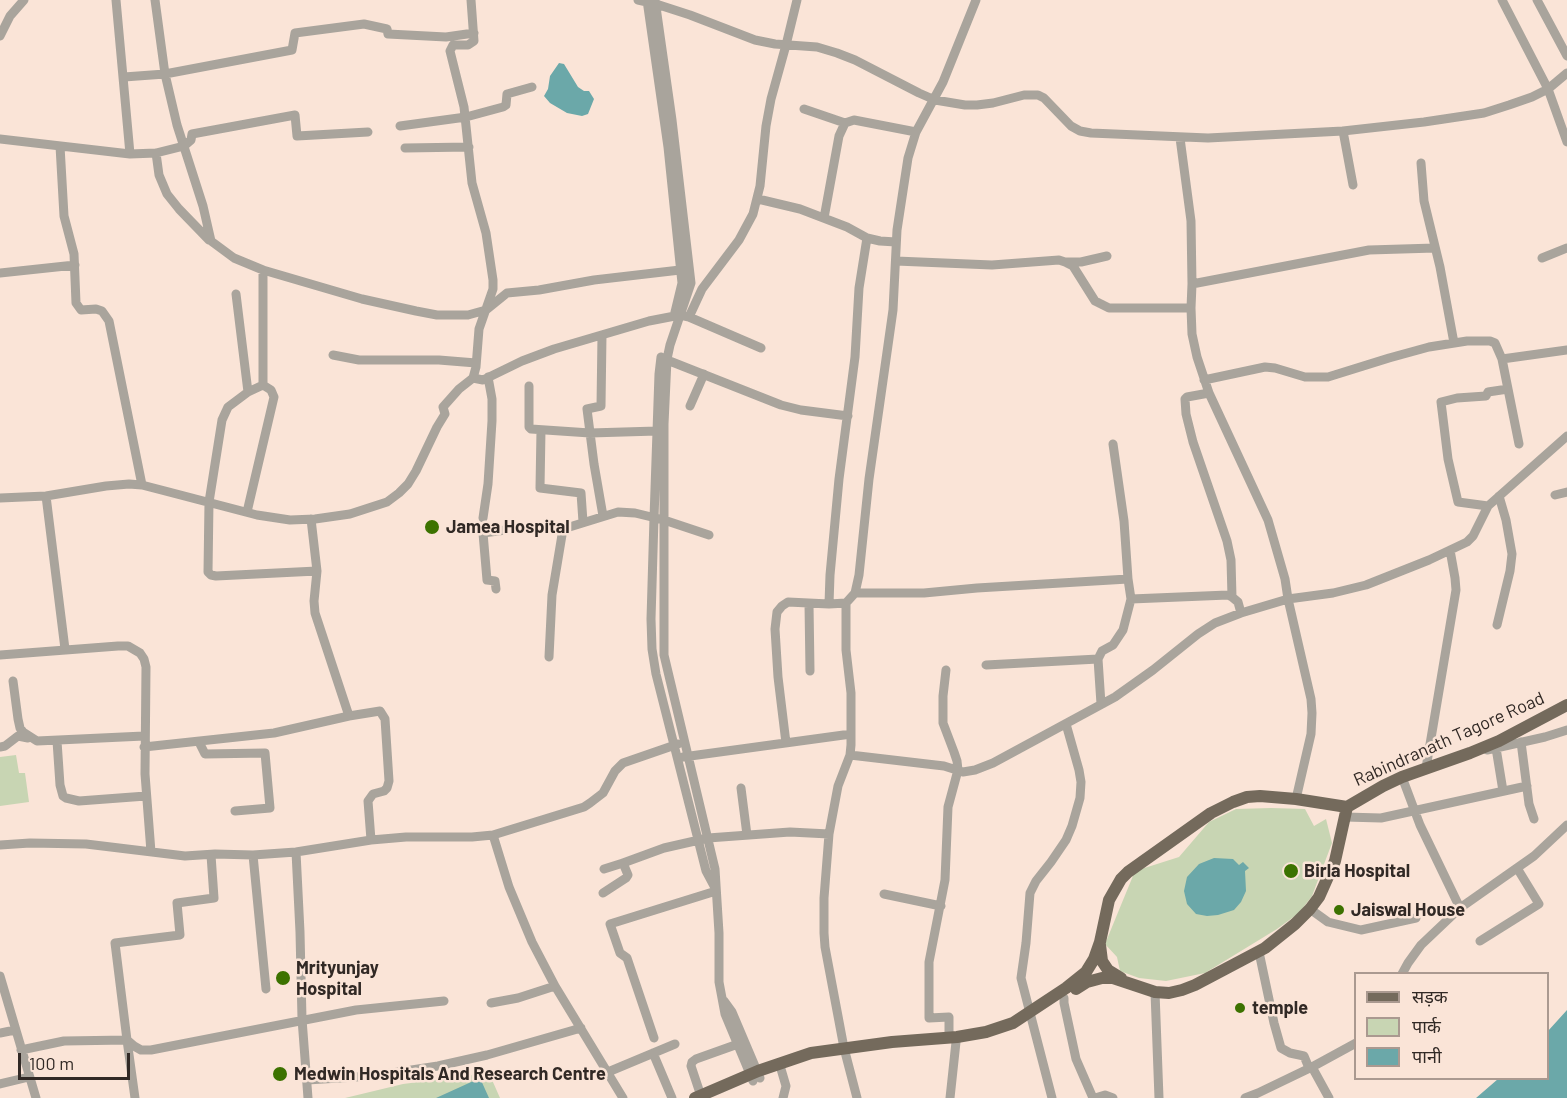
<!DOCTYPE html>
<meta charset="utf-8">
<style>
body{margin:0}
#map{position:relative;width:1567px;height:1098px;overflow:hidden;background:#fae4d7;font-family:Barlow,"Noto Sans Devanagari",sans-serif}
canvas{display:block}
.legend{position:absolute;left:1354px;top:972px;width:195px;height:108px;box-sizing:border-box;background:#fae4d7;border:2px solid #aa9990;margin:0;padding:8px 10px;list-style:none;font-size:18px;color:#312925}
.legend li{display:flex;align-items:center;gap:12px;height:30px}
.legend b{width:30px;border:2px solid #aa9990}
.scale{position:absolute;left:18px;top:1053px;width:112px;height:27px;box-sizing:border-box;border:3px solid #312925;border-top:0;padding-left:8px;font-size:18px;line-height:21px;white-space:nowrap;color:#312925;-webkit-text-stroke:4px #fae4d7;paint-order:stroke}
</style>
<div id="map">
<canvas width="1567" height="1098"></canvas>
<ul class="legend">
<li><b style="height:8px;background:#746a5c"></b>सड़क</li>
<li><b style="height:16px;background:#c8d5b3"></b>पार्क</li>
<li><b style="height:16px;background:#6ba8a9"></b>पानी</li>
</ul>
<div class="scale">100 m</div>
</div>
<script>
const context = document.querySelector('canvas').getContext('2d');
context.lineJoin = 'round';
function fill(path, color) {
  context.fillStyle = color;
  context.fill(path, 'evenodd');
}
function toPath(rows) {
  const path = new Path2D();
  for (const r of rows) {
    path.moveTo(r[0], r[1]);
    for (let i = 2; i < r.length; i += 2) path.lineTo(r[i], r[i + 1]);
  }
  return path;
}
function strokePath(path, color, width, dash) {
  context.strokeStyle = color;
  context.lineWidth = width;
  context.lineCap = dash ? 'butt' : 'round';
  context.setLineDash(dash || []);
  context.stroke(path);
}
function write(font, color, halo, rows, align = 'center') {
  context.font = font + ' Barlow,sans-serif';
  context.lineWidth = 5;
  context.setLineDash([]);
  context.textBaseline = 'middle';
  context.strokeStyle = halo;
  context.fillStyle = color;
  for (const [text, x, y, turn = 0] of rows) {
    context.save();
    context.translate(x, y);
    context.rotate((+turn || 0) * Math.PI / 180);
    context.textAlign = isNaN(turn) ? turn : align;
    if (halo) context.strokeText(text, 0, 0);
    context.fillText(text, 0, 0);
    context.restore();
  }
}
const green = toPath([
 [16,755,19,773,25,773,29,802,0,806,0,757],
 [1271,808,1305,809,1314,826,1326,819,1332,843,1312,896,1299,913,1277,929,1205,973,1166,981,1139,978,1120,971,1117,957,1105,944,1135,871,1179,857,1209,822,1236,809],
 [489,1073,500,1098,345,1098,403,1084]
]);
const water = toPath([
 [559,63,564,64,578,87,584,91,589,91,594,99,588,114,582,116,567,113,550,103,544,96,548,89,550,76],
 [1214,858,1233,859,1239,865,1243,862,1249,868,1245,871,1246,891,1241,902,1234,910,1218,915,1207,916,1196,914,1187,904,1184,891,1187,877,1199,864],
 [1567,1010,1567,1098,1476,1098,1498,1079,1548,1078,1548,1031],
 [480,1078,489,1098,436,1098]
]);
const minor = toPath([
 [155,0,165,74,177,125,203,206,211,241,234,258,263,270,362,299,416,311,437,315,468,315,486,310,507,293,539,290,594,280,680,270],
 [471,0,474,41,468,45,453,45,450,51,464,107,472,183,486,233,493,280,493,289,479,329,476,367,473,378],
 [638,0,656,4,690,15,755,40,775,44,817,47,837,53,855,60,919,93,935,100,965,105,977,105,993,103,1024,95,1038,95,1044,98,1071,126,1080,131,1091,133,1208,138,1343,131,1424,122,1484,113,1509,105,1532,97,1548,89,1567,73],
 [647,0,668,147,682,283,675,312],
 [655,0,672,120,691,283,670,345,667,359,664,424,664,655,715,869,719,933,719,982,725,1014,753,1081],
 [1502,0,1548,89,1567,142],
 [1537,0,1567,56],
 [0,36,10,16,24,0],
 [124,77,165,74,292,50,295,33,364,24,387,29,388,34,446,37,474,33],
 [804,109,845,123],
 [400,126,466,117,503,107,506,105,507,94,532,87],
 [1343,131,1353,185],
 [1180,138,1191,221,1192,284,1191,308,1192,334,1197,357,1209,393,1268,520,1285,579,1288,599,1311,699,1312,713,1311,734,1296,799],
 [0,139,130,154,116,0],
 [60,146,64,216,74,254,76,303,81,310,96,309,102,311,109,321,142,485],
 [405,148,469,147],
 [156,153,159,175,167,194,179,209,209,240],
 [130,154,156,153,184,146,191,140,192,134,295,115,297,136,368,132],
 [1421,163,1424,201,1440,267,1454,343],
 [758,199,800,209,847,227,867,238,880,241,896,242],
 [824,218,839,136,845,123,854,120,916,132],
 [1542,258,1567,248],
 [896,261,992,265,1059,260,1065,262,1073,266,1095,301,1109,308,1191,308],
 [1065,262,1081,262,1107,256],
 [0,273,75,265],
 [1192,284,1369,250,1435,248],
 [236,294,248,392],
 [689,317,761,348],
 [602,335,601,406,587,409,594,464,603,516],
 [333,355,359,360,439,360,476,363],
 [661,357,659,374,654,518,651,619,652,649,656,674,706,871,714,886],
 [662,358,781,405,801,410,848,416],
 [1502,359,1519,444],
 [1204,380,1265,367,1275,368,1305,377,1328,377,1389,358,1429,347,1467,341,1490,341,1495,343,1502,359,1567,350],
 [263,385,248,392,228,407,222,420,209,502,208,572,211,575,216,576,317,571],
 [263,385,263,270],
 [529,386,529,427,531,429,590,433,657,431],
 [1209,393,1187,397,1185,399,1186,414,1193,442,1227,541,1231,560,1232,597],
 [690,406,704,374],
 [541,430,540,488,581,493,583,522],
 [1113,444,1124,521,1128,579],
 [1555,495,1567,492],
 [46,496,65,649],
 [0,498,46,496,106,486,129,484,142,485,169,492,257,515,290,520,315,519,350,514,387,502,399,493,408,484,416,471,437,427,445,414,443,407,459,389,473,378,483,380,522,361,554,349,649,321,680,315,689,317,702,289,739,240,753,214,760,186,766,126,771,99,786,45,797,0],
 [1488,506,1458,502,1448,459,1441,402,1457,398,1486,396,1488,392,1508,389],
 [247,512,274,397,271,390,263,385],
 [483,518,488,484,492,421,492,399,488,377],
 [311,519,317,571,314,601,315,613,349,716],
 [496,589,495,581,487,580,483,533,513,529,563,529,618,512,635,513,664,520,709,535],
 [855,593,924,593,977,588,1128,579,1131,599,1228,595,1232,597,1238,602,1241,613],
 [846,603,829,604,830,575,839,479,855,357,859,288,867,238],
 [809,604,810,671],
 [1497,625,1510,571,1512,554,1506,520,1499,496],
 [0,655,118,646,128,646,140,653,144,659,146,667,145,774,151,852],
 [549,657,552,595,563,529],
 [986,665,1098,659],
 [946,670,943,696,943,723,954,752,957,761,958,770,948,807,945,880,929,962,929,1018,949,1017,949,1037],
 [13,681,18,719,20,728,23,732,37,741,144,736],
 [1101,704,1098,659,1102,651,1113,645,1123,630,1131,599],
 [57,741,60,785,63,796,66,798,79,801,146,796],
 [199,742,205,754,265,753,270,808,235,811],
 [1521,742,1529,804,1534,819],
 [786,743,778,677,775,629,777,612,782,606,788,602,829,604],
 [0,747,5,746,18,736,28,738],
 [144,747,274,733,349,716,380,711,385,719,389,781,387,788,384,791,373,794,368,801,371,840],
 [1496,748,1503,791],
 [1487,750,1545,737,1567,730],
 [850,755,851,745,851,693,846,650,846,603,855,593,859,575,869,479,893,310,897,230,908,158,916,132,943,82,976,0],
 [683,757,851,734],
 [1426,768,1456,590,1455,578,1450,550],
 [1402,777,1420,825,1460,908],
 [741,788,747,835],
 [1345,817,1381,818,1527,786],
 [493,835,509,887,532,942,555,986,623,1098],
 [0,845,30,843,86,844,185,856,215,854,253,855,296,852,371,840,406,837,472,837,493,835,584,807,590,803,603,793,615,771,623,763,678,744],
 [296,852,300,932,302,1019,308,1098],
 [211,855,214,898,177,903,180,935,115,943,127,1040,134,1046,141,1050,151,1050,356,1010,444,1001],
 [253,855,266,989],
 [604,869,623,863,664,848,708,838,790,832,829,834],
 [603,893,626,878,628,875,623,863],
 [884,894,941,906],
 [1310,909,1328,922,1361,930,1416,918],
 [1480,941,1539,904,1517,868],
 [1259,952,1274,1023,1281,1048,1290,1053,1304,1056,1309,1068],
 [1402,974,1408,963,1421,945,1460,908,1534,856,1567,825],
 [0,976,36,1098],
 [1155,992,1159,1098],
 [1064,998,1064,1003,1076,1059,1093,1098],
 [724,1001,732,1012,760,1078],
 [491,1003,518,998,555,986],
 [0,1033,15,1030],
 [654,1038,627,958,620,953,610,924,716,891],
 [21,1050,64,1041,127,1040,135,1098],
 [653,1053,672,1098],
 [1312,1067,1329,1098],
 [781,1069,786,1086,783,1098],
 [608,1072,675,1044],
 [307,1080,372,1076,438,1066,487,1055,581,1028],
 [0,1084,29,1077],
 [701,1096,691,1066,692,1062,696,1059,738,1044],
 [857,1098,844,1048,825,947,824,933,824,898,829,834,838,786,850,755,944,766,963,772,975,770,993,763,1115,697,1153,670,1198,634,1215,623,1241,613,1288,599,1333,593,1366,585,1429,560,1467,542,1473,536,1488,506,1567,436],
 [950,1098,956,1042],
 [1052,1098,1021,978,1026,943,1030,893,1036,881,1051,862,1066,840,1072,826,1080,798,1081,782,1079,770,1066,724],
 [1095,1098,1105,1095,1113,1098],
 [1245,1098,1258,1093,1312,1067,1356,1043]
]);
const major = toPath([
 [1100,945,1102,961,1108,970,1121,978],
 [1076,989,1087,982,1102,978,1113,978,1155,992,1169,993,1182,990,1195,985,1265,948,1295,924,1310,909,1319,897,1335,861,1347,807],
 [695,1098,758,1071,811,1053,892,1042,957,1037,986,1032,1013,1023,1066,988,1086,972,1094,959,1100,942,1109,900,1121,879,1128,872,1211,813,1233,802,1247,797,1260,796,1296,799,1347,807,1383,786,1402,777,1470,753,1499,741,1567,705]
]);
const markers = [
 [432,527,8,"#3c7200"],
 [1291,871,8,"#3c7200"],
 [1339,910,6,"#3c7200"],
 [283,978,8,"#3c7200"],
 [1240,1008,6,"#3c7200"],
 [280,1074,8,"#3c7200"]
];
const poiNames = [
 ["Jamea Hospital",446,527],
 ["Birla Hospital",1304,871],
 ["Jaiswal House",1351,910],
 ["Mrityunjay",296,968],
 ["Hospital",296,989],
 ["temple",1252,1008],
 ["Medwin Hospitals And Research Centre",294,1074]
];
const streetNames = [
 ["Rabindranath Tagore Road",1449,739,-24]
];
fill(green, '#c8d5b3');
fill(water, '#6ba8a9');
strokePath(minor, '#a9a49c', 9);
strokePath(major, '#746a5c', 12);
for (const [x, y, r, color] of markers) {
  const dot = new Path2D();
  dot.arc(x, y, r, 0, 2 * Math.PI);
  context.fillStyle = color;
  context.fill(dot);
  strokePath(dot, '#fae4d7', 2);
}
write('bold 18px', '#312925', '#fae4d7', poiNames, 'left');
write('18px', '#312925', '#fae4d7', streetNames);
</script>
